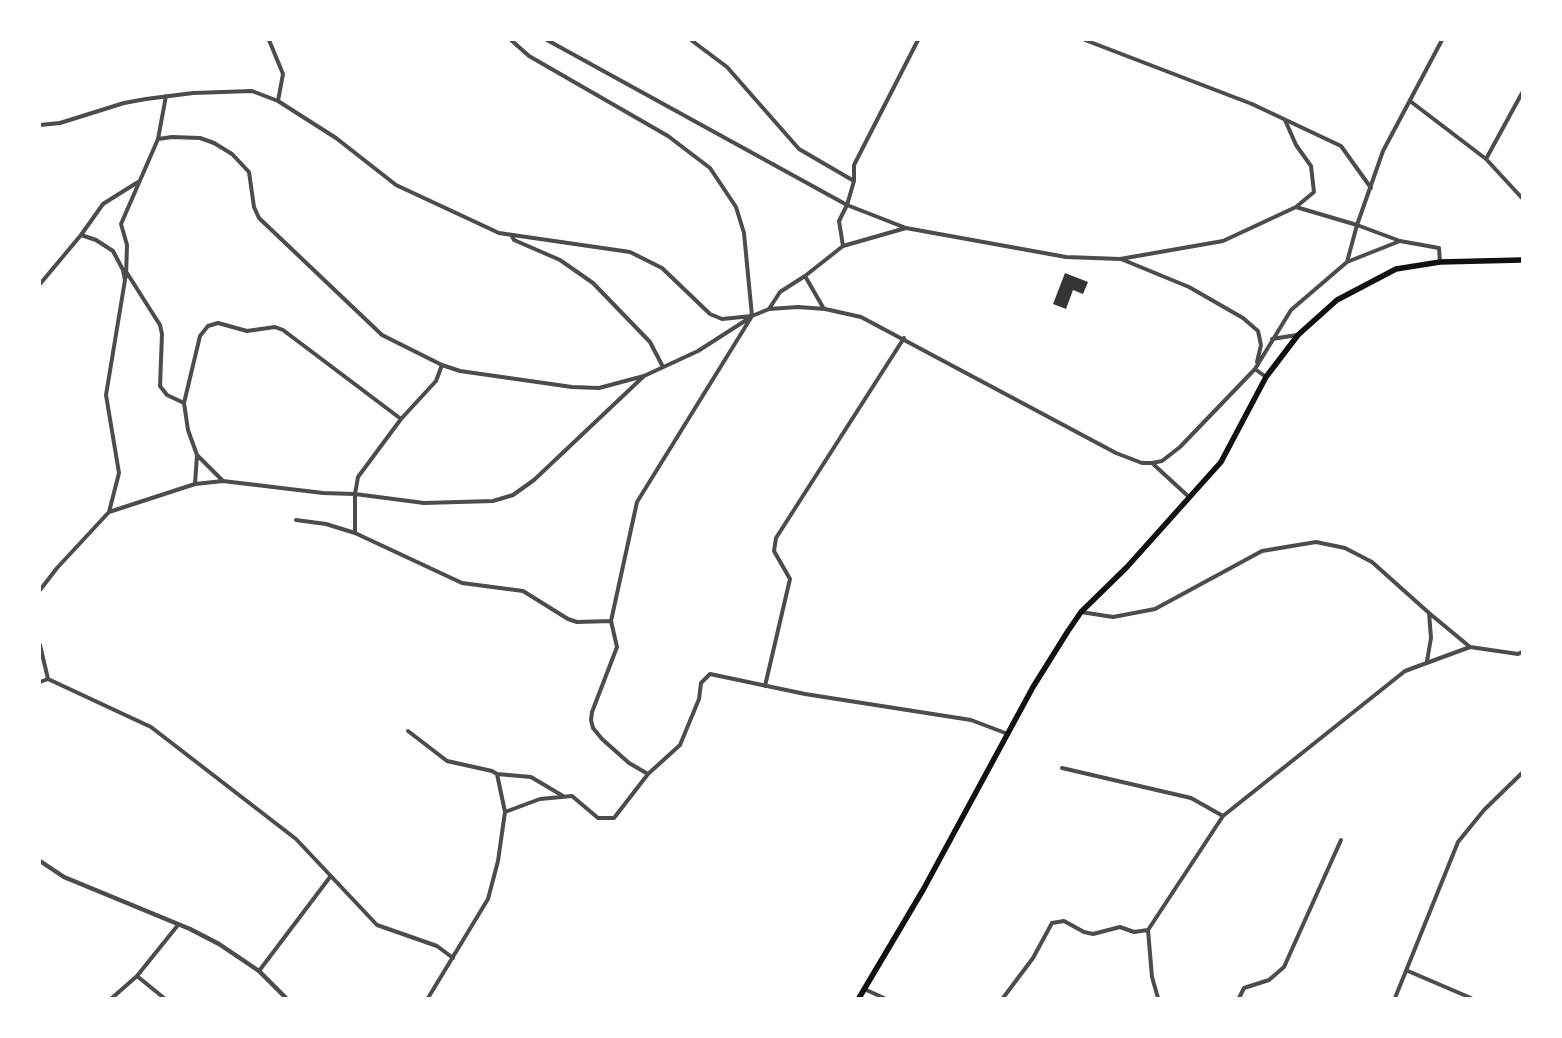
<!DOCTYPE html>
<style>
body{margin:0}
#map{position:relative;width:1562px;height:1038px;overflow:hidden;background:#fff;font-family:"Fira Sans",sans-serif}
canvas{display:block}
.frame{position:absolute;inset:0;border:41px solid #fff;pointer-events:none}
</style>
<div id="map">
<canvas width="1562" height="1038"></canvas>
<div class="frame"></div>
</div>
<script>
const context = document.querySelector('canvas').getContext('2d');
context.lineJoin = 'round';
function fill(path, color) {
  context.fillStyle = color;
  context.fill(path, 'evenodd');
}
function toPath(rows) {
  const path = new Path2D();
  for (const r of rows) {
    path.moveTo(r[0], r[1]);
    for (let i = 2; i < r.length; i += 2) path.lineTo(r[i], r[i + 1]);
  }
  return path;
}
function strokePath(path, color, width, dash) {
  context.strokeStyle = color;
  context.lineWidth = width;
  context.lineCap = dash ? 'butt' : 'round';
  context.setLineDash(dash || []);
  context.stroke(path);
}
const building = toPath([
 [1065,273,1088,282,1083,294,1073,290,1066,309,1053,304]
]);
const minor = toPath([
 [269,40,283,74,278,101],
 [511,40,529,56,668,136,710,168,736,207,744,233,752,316,637,502,611,621,617,647,592,712,591,720,593,728,602,739,629,763,648,774],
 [547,40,847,205,839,221,843,246,805,276,824,309],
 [691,40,727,67,799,149,854,181,847,205,906,228,843,246],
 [1085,40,1252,104,1341,146,1371,188],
 [1410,101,1486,159,1522,198],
 [1285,120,1296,145,1311,166,1314,192,1296,207],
 [40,125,60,123,124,103,146,99,193,93,252,91,278,101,336,138,396,185,499,233,630,252,662,268,710,314,722,319,752,316,769,309,798,307,825,309,861,317,1116,453,1142,463,1152,463,1162,461,1180,447,1255,369,1291,310,1347,262,1357,225,1383,151,1442,40],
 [158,139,172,137,200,138,214,143,232,154,249,172,254,207,259,218,382,335,442,365,460,371,572,387,599,388,644,376,698,351,751,317],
 [1486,159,1522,93],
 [854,181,854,165,918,40],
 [906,228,1066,257,1120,259,1223,241,1296,207,1357,225,1400,241,1439,248,1440,262],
 [512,236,514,240,560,260,593,283,650,342,663,367],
 [1121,259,1189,287,1243,318,1258,331,1261,345,1257,362],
 [1347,262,1400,241],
 [127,273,160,325,162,334,160,386,167,395,184,403],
 [126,277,127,245,121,224,158,139,166,96],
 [40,284,81,235,103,204,138,182],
 [769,309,780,292,805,276],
 [1272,339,1297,335],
 [1255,369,1266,377],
 [197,455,223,481],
 [1152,463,1189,497],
 [195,484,197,455,188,430,184,403,200,336,208,326,218,323,247,331,275,327,283,330,401,419],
 [109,512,195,484,223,481,323,493,355,494,424,503,493,501,513,495,534,480,644,376],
 [296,520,326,524,355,533,462,583,523,591,568,619,577,622,611,621],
 [355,533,355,494,358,477,401,419,436,381,442,365],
 [40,590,57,568,109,512,119,473,106,395,125,280,123,270,113,251,96,240,81,235],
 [1081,612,1113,617,1155,609,1262,551,1316,542,1345,548,1372,562,1429,613,1431,638,1427,661],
 [1429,613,1470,647],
 [40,645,48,679,40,682],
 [48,679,151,727,296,839,377,925,437,946,453,958],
 [765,686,790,579,774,551,776,538,904,338],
 [408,731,447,761,492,771,497,774,505,812,498,861,488,899,428,998],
 [1062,768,1191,798,1223,816],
 [497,774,531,777,563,796],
 [505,812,540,799,572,796,598,818,614,818,648,774,680,745,699,699,701,683,710,674,805,694,971,720,1008,734],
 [1148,930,1152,977,1158,998],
 [259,971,330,877],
 [1408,971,1471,998],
 [137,976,164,998],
 [864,989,884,998],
 [112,998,137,976,178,925],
 [1003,998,1033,958,1052,923,1064,921,1084,932,1093,934,1120,927,1134,932,1148,930,1223,816,1405,671,1470,647,1518,654,1522,652],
 [1239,998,1244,988,1269,980,1284,967,1341,840],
 [1395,998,1458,842,1484,810,1522,773]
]);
const tertiary = toPath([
 [40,861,64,877,190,929,219,944,259,971,286,998]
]);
const primary = toPath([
 [859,998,923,890,1033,687,1068,631,1081,612,1127,567,1221,462,1266,377,1298,335,1337,300,1396,269,1440,262,1522,260]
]);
fill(building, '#353535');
strokePath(minor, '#4c4c4c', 4);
strokePath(tertiary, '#4c4c4c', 4.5);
strokePath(primary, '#111', 5.5);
</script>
